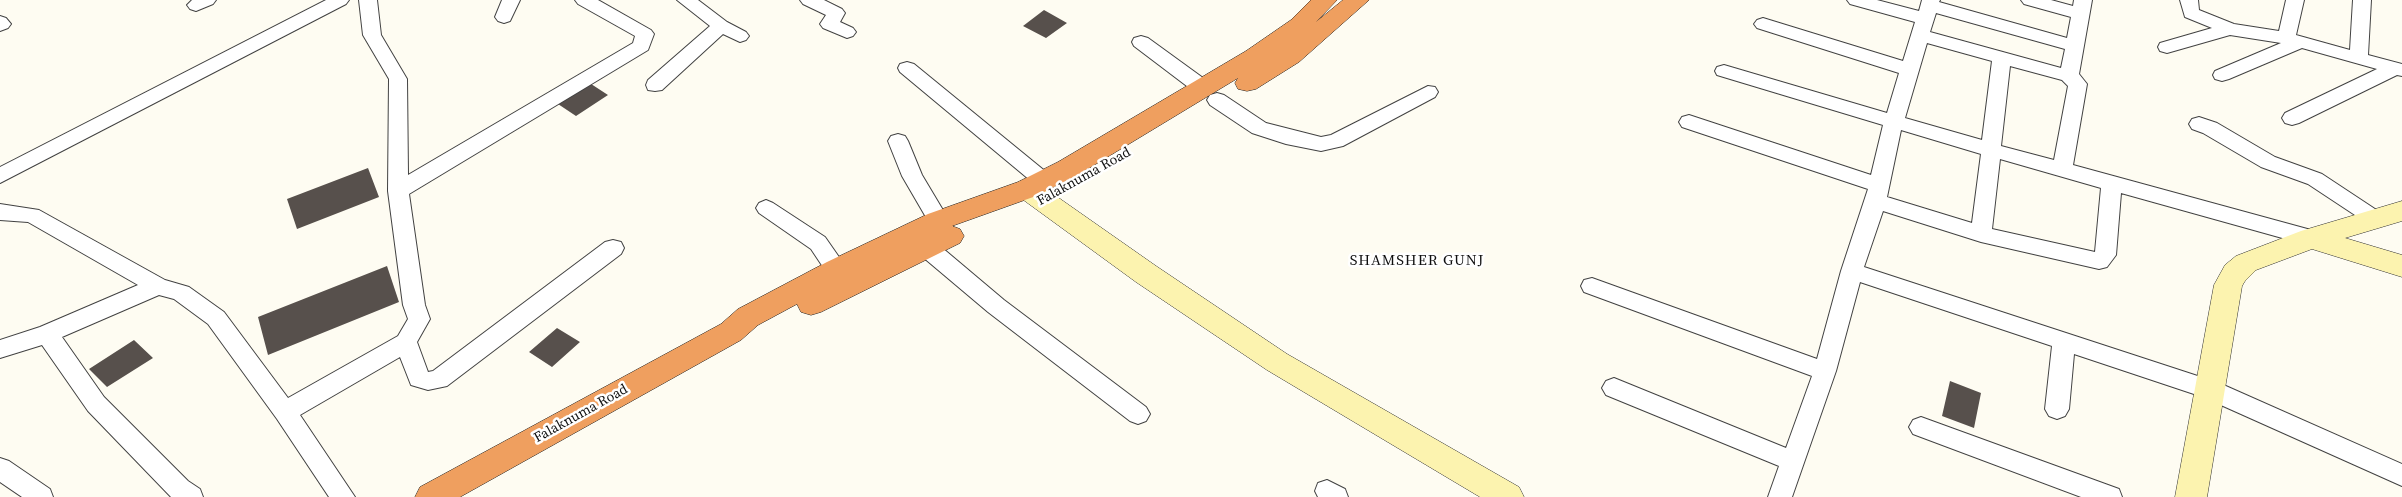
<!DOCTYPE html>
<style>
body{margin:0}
canvas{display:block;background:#fefcf2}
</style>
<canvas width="2402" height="497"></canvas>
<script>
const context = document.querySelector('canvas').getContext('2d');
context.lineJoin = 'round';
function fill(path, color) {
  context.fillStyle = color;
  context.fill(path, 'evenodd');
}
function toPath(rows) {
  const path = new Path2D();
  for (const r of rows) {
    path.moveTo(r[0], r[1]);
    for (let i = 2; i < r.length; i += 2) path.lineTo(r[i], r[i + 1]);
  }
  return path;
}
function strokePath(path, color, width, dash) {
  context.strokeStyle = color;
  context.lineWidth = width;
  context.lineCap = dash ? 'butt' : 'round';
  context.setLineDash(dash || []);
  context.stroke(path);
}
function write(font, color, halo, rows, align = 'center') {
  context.font = font + ' "Source Serif 4",serif';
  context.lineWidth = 5;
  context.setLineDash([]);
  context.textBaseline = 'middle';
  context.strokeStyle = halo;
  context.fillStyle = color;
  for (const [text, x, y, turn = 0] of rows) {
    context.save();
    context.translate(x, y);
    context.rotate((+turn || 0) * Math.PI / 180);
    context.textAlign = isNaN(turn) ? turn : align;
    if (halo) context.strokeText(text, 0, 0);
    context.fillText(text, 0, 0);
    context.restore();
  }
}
const building = toPath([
 [1044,10,1067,23,1046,38,1023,26],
 [588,82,608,95,576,116,555,102],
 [368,168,379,197,297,229,287,199],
 [387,266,399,302,268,355,258,317],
 [557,328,580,342,552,367,529,352],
 [134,340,153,358,107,387,89,369],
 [1950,381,1981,393,1974,428,1942,416]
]);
const street = toPath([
 [192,0,216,0,213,4,196,11,190,9,187,5,192,0],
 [326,0,349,0,346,4,0,183,0,167,326,0],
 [359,0,377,0,381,35,407,79,408,175,633,43,635,36,578,4,575,0,598,0,651,30,654,34,648,50,409,194,425,305,430,319,417,342,428,372,433,371,605,242,613,240,621,242,624,248,621,254,447,386,428,390,411,385,400,357,300,415,355,497,329,497,277,419,208,324,174,299,159,295,62,337,104,397,188,481,200,489,203,497,171,497,88,411,42,345,0,358,0,340,40,327,138,285,28,222,0,220,0,204,39,210,165,280,189,287,224,312,288,398,398,336,408,319,403,305,388,191,389,79,363,35,359,0],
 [502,0,520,0,510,21,504,23,498,21,495,17,502,0],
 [677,0,698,0,727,22,746,32,749,36,746,40,740,42,723,34,662,90,655,91,648,90,646,85,648,80,710,26,677,0],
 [800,0,824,0,842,9,845,13,840,22,853,28,856,32,853,36,847,38,823,28,820,24,826,15,803,4,800,0],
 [1847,0,1877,0,1919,11,1922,0,1940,0,1939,2,2067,38,2071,17,2024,4,2021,0,2051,0,2073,6,2074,0,2092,0,2079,74,2087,84,2073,165,2311,230,2318,232,2322,238,2318,244,2311,246,2121,193,2116,255,2107,267,2099,269,1981,242,1883,211,1864,267,2219,383,2402,464,2402,486,2203,397,2074,354,2069,409,2065,416,2057,419,2049,416,2045,409,2052,346,1860,282,1836,371,1792,497,1768,497,1779,466,1606,395,1602,388,1606,381,1614,378,1786,448,1812,376,1584,292,1581,286,1584,280,1592,278,1817,359,1841,271,1868,189,1682,127,1679,122,1682,117,1689,115,1871,175,1883,125,1717,75,1715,71,1717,67,1724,65,1887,113,1899,73,1757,28,1754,24,1757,20,1763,18,1903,61,1915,22,1850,4,1847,0],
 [1936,13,2065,49,2061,68,1930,32,1936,13],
 [1927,43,1992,61,1982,140,1905,118,1927,43],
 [2010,66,2062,80,2068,86,2054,160,2001,146,2010,66],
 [1901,130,1981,154,1972,223,1887,197,1901,130],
 [2000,159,2101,188,2095,252,1992,229,2000,159],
 [2180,0,2198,0,2199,10,2234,24,2279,31,2286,0,2304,0,2296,35,2350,50,2353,0,2371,0,2368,55,2402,64,2402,76,2397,75,2299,123,2292,125,2285,123,2282,118,2285,113,2377,69,2302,48,2229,79,2222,81,2215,79,2213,75,2215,71,2281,43,2230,35,2167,53,2160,51,2158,47,2160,43,2212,28,2185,17,2180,0],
 [0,16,6,18,11,24,8,28,0,31,0,16],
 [1141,36,1148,38,1210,83,1213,88,1210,93,1203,94,1196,93,1134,46,1132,42,1134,38,1141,36],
 [907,62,914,64,1051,176,1054,181,1051,186,1044,188,1037,186,900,72,898,68,900,64,907,62],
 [1428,86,1435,87,1438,92,1435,97,1343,146,1321,151,1286,144,1252,133,1210,105,1207,100,1210,95,1217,93,1224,95,1266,123,1321,137,1331,135,1428,86],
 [2199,117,2217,123,2275,157,2322,174,2381,213,2384,218,2381,223,2374,226,2367,223,2308,184,2261,167,2203,133,2192,129,2189,124,2192,119,2199,117],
 [898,134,905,136,908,141,922,175,959,237,955,243,948,245,941,243,902,176,888,141,891,136,898,134],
 [766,200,773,203,825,237,848,270,845,276,837,278,829,276,811,249,759,213,756,208,759,203,766,200],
 [926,239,934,241,1004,300,1146,407,1150,414,1146,421,1138,424,1130,421,988,312,918,253,915,247,918,241,926,239],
 [1921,417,2119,489,2122,497,2081,497,1913,434,1909,427,1913,420,1921,417],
 [0,458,9,461,50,489,53,497,22,497,0,482,0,458],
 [1327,480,1345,489,1348,497,1318,497,1315,491,1318,483,1327,480]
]);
const secondary = toPath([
 [1027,179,1036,182,1156,266,1287,354,1519,487,1524,497,1480,497,1267,370,1136,282,1018,196,1014,189,1018,182,1027,179],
 [2402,201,2402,221,2345,238,2402,255,2402,277,2312,249,2256,270,2245,281,2242,286,2207,497,2175,497,2214,285,2225,265,2236,256,2301,231,2402,201]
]);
const highway = toPath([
 [1311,0,1337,0,1316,22,1343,0,1369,0,1299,62,1256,89,1247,91,1238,89,1235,83,1238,78,1076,176,1036,196,952,226,960,229,964,236,960,243,821,312,811,315,801,312,797,304,758,325,741,340,460,497,415,497,420,487,721,324,738,309,827,262,928,214,1018,182,1058,162,1246,51,1291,20,1311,0]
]);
const streetNames = [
 ["Falaknuma Road",1084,177,-29],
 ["Falaknuma Road",581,414,-29]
];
const neighbourhoodNames = [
 ["SHAMSHER GUNJ",1417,261]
];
fill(building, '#57504c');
strokePath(street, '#424242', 2);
strokePath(secondary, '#313131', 1);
strokePath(highway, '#202020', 1);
fill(street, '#fff');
fill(secondary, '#fcf3af');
fill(highway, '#ef9f5f');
write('14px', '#0f0f0f', '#fff', streetNames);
context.letterSpacing = '1px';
write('15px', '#0f0f0f', '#fff', neighbourhoodNames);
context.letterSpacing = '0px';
</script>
